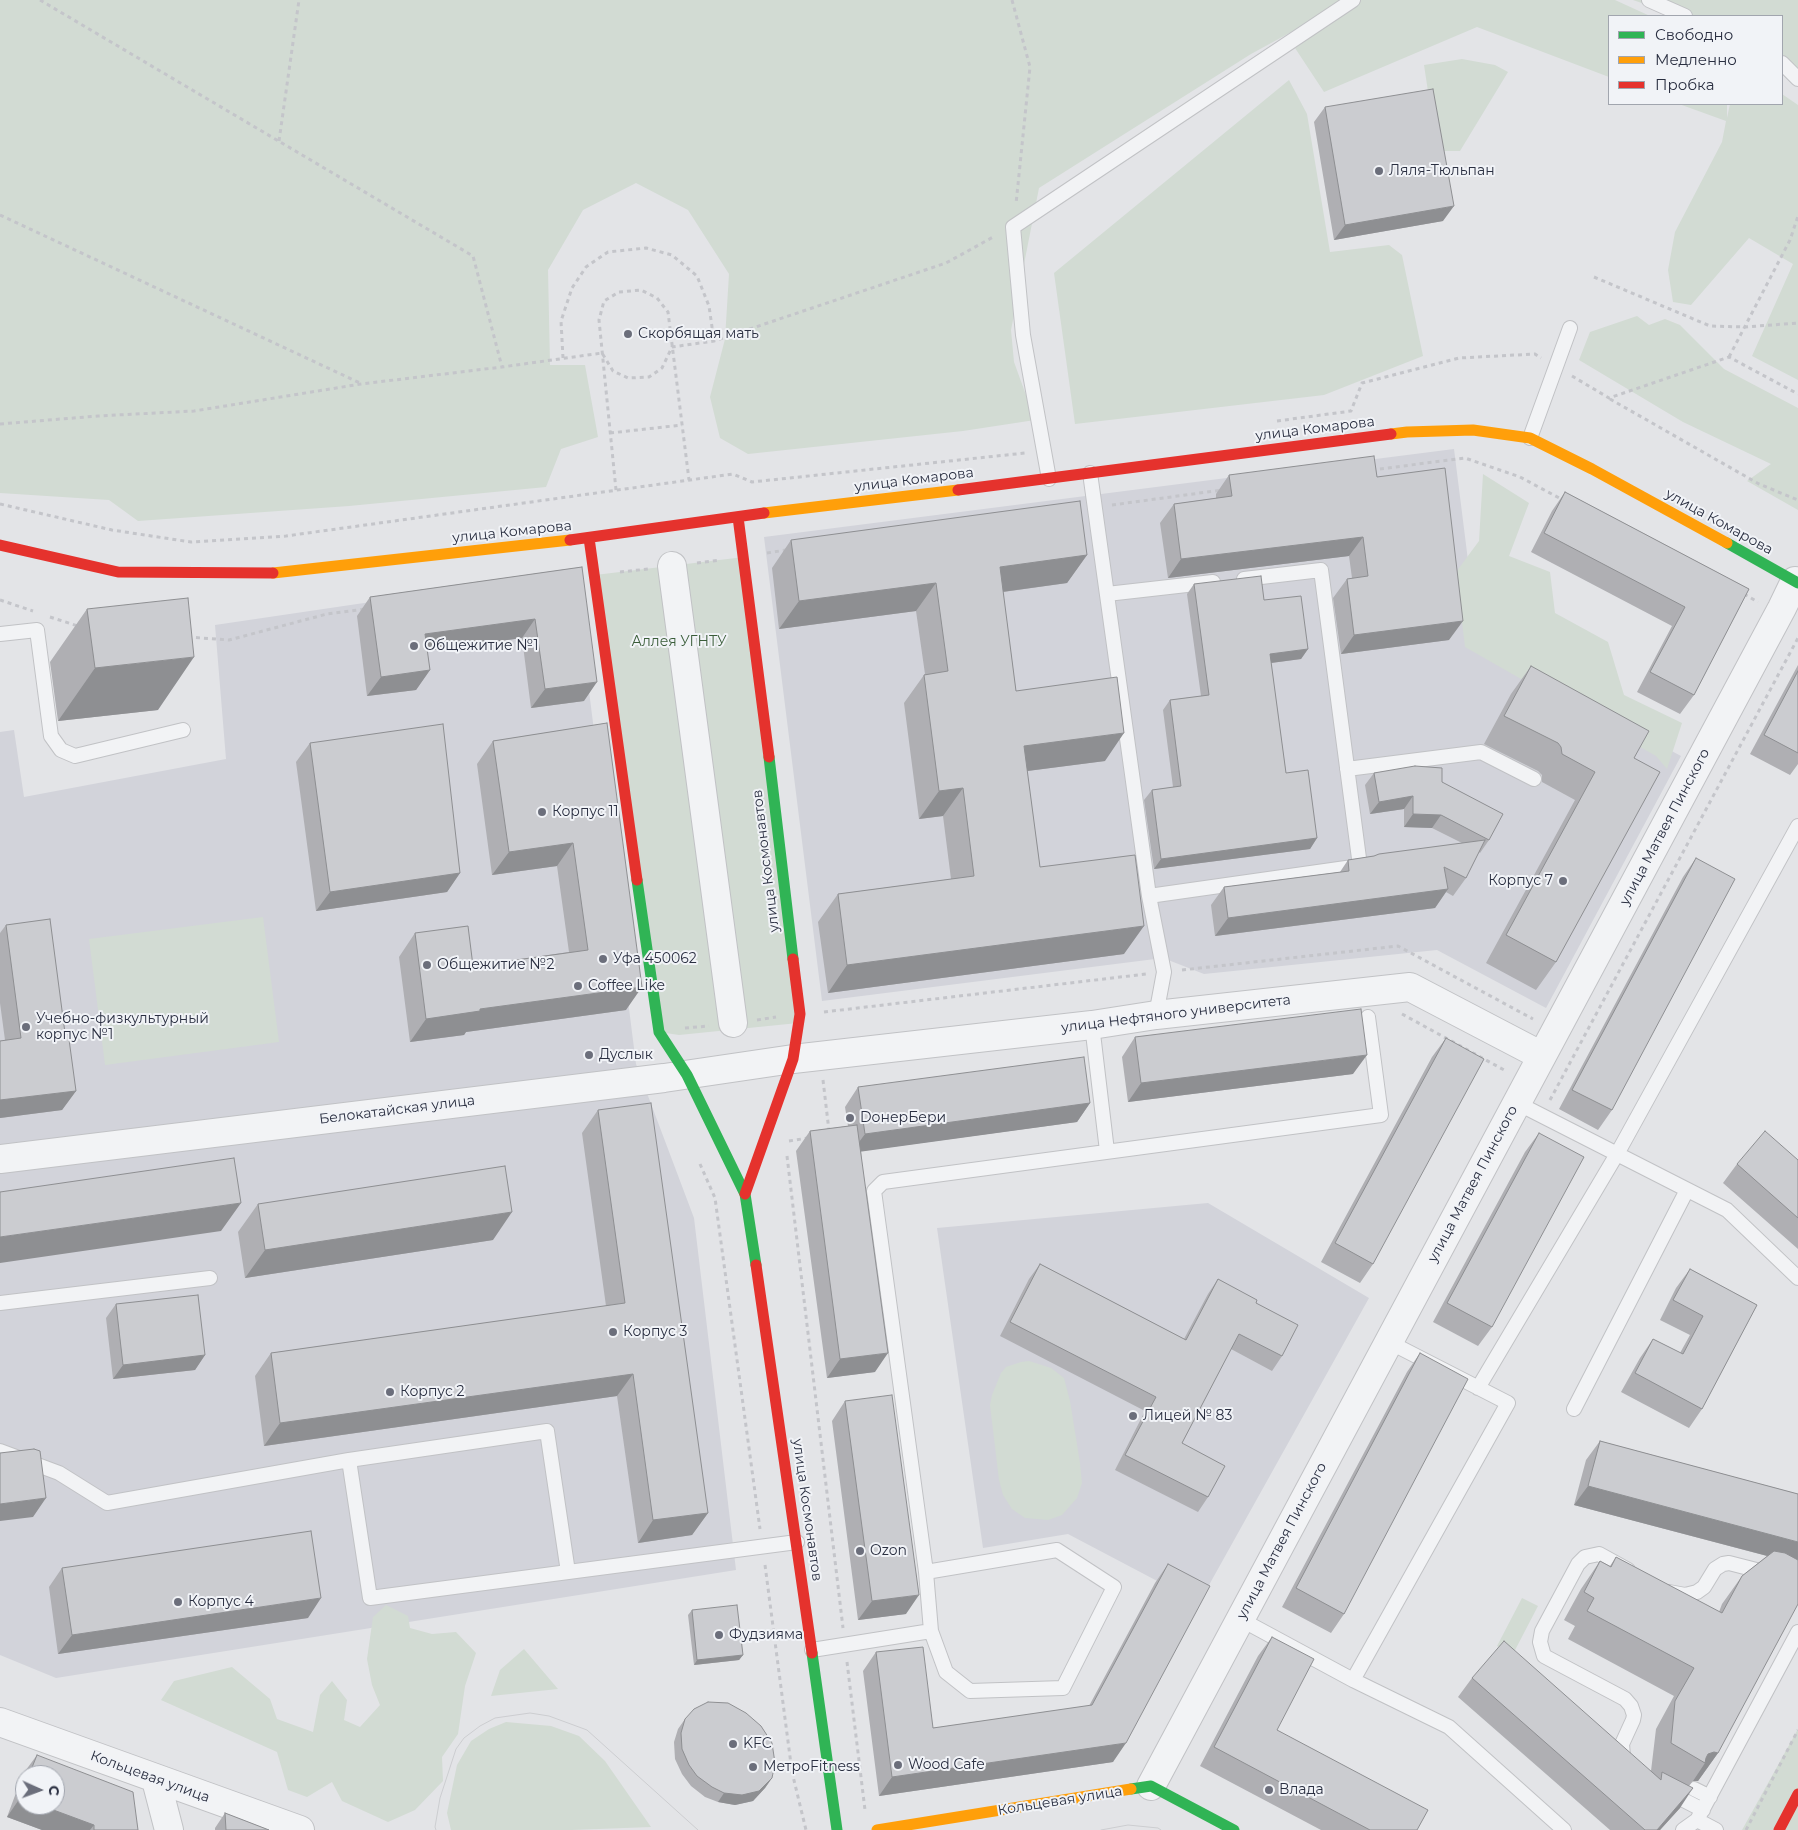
<!DOCTYPE html>
<meta charset="utf-8">
<style>
body{margin:0}
#map{position:relative;width:1798px;height:1830px;overflow:hidden;background:#e3e4e7;font-family:Montserrat,sans-serif}
canvas{display:block}
.legend{position:absolute;left:1608px;top:15px;width:175px;height:90px;box-sizing:border-box;background:#f1f3f7;border:1px solid #a1a5ae;margin:0;padding:6px 9px;list-style:none;font-size:15px;color:#2a2f41}
.legend li{display:flex;align-items:center;gap:10px;height:25px}
.legend b{width:25px;border:1px solid #a1a5ae}
.north{position:absolute;left:15px;top:1765px;width:50px;height:50px;box-sizing:border-box;background:#f1f3f7;border:1px solid #a1a5ae;border-radius:50%;rotate:92deg;font-size:14px;font-weight:700;line-height:20px;text-align:center;color:#2a2f41}
.north::after{content:'';display:block;margin:auto;width:18px;height:22px;background:#6b6e7b;clip-path:polygon(50% 0,100% 100%,50% 72%,0 100%)}
</style>
<div id="map">
<canvas width="1798" height="1830"></canvas>
<ul class="legend">
<li><b style="height:6px;background:#30b455"></b>Свободно</li>
<li><b style="height:6px;background:#ff9f0a"></b>Медленно</li>
<li><b style="height:6px;background:#e5322d"></b>Пробка</li>
</ul>
<div class="north">С</div>
</div>
<script>
const context = document.querySelector('canvas').getContext('2d');
context.lineJoin = 'round';
function fill(path, color) {
  context.fillStyle = color;
  context.fill(path, 'evenodd');
}
function toPath(rows) {
  const path = new Path2D();
  for (const r of rows) {
    path.moveTo(r[0], r[1]);
    for (let i = 2; i < r.length; i += 2) path.lineTo(r[i], r[i + 1]);
  }
  return path;
}
function strokePath(path, color, width, dash) {
  context.strokeStyle = color;
  context.lineWidth = width;
  context.lineCap = dash ? 'butt' : 'round';
  context.setLineDash(dash || []);
  context.stroke(path);
}
function write(font, color, halo, rows, align = 'center') {
  context.font = font + ' Montserrat,sans-serif';
  context.lineWidth = 4;
  context.setLineDash([]);
  context.textBaseline = 'middle';
  context.strokeStyle = halo;
  context.fillStyle = color;
  for (const [text, x, y, turn = 0] of rows) {
    context.save();
    context.translate(x, y);
    context.rotate((+turn || 0) * Math.PI / 180);
    context.textAlign = isNaN(turn) ? turn : align;
    if (halo) context.strokeText(text, 0, 0);
    context.fillText(text, 0, 0);
    context.restore();
  }
}
const built = toPath([
 [1454,449,1479,648,1681,756,1546,1008,1437,950,1204,974,1163,958,822,1001,764,537],
 [574,572,636,1064,694,1218,736,1570,56,1678,0,1655,0,732,14,730,24,797,226,759,215,625],
 [1208,1203,1369,1298,1199,1603,1068,1534,983,1548,937,1228]
]);
const green = toPath([
 [0,0,1350,0,1251,54,1039,188,1011,330,1014,362,1035,420,963,431,748,454,720,438,710,397,725,339,729,274,688,210,636,183,583,210,548,270,550,365,585,365,598,437,561,449,546,487,349,506,138,521,109,500,0,493],
 [1361,0,1615,0,1650,16,1609,16,1609,77,1477,27,1324,92,1295,48],
 [1633,0,1798,0,1798,83,1782,74,1782,16,1679,16],
 [1462,59,1495,65,1508,72,1460,151,1437,151,1424,65],
 [1289,80,1307,114,1330,252,1389,245,1402,255,1423,356,1324,395,1075,424,1054,273],
 [1782,94,1798,105,1798,380,1752,356,1793,264,1749,238,1691,305,1673,302,1668,270,1675,232,1722,142,1726,121,1679,104,1727,104,1727,118,1730,104,1782,104],
 [1637,316,1649,325,1665,319,1680,325,1724,369,1798,408,1798,510,1747,481,1771,464,1683,422,1579,360,1590,332],
 [1483,474,1529,503,1509,556,1550,572,1555,613,1608,642,1624,695,1682,723,1667,769,1656,756,1465,647,1456,572,1479,541],
 [744,557,798,1023,679,1035,659,1032,595,575],
 [263,917,279,1042,105,1065,89,939],
 [1029,1361,1051,1368,1064,1378,1070,1401,1080,1463,1082,1483,1077,1498,1062,1515,1048,1520,1025,1518,1012,1509,1003,1495,999,1480,990,1405,992,1395,1001,1373,1006,1367,1021,1362],
 [1522,1598,1538,1606,1513,1654,1497,1646],
 [386,1605,408,1616,410,1628,432,1634,456,1632,476,1653,465,1686,458,1734,442,1757,443,1781,415,1810,388,1822,342,1801,332,1782,307,1797,288,1790,277,1752,161,1700,174,1681,232,1667,270,1699,277,1719,313,1732,320,1695,332,1681,347,1700,344,1720,360,1727,380,1705,372,1685,367,1659,373,1617],
 [524,1649,558,1689,491,1696,500,1670],
 [506,1722,551,1726,579,1736,605,1761,651,1827,572,1830,451,1830,447,1813,457,1765,471,1741,489,1729],
 [1798,1729,1798,1830,1742,1830]
]);
const path = toPath([
 [40,0,473,256,502,367],
 [1012,0,1030,67,1016,204],
 [279,141,299,0],
 [0,215,360,383],
 [1594,277,1710,326,1745,327,1798,323],
 [1729,357,1790,240,1798,216],
 [563,358,561,321,572,288,586,267,608,252,646,248,672,255,697,276,709,306,714,341],
 [1572,376,1609,398,1729,357,1798,394],
 [1610,399,1759,484,1798,500],
 [1277,421,1351,411,1362,383,1459,358,1535,354,1541,358],
 [0,424,98,416,194,411,361,384,502,367,602,353,613,371,628,378,649,377,662,368,672,347,714,341,946,263,995,236],
 [610,433,682,425],
 [1372,470,1465,458,1520,477,1563,500],
 [616,490,599,320,604,301,619,292,641,290,657,298,668,312,689,480],
 [0,504,112,530,191,542,286,536,733,474,752,482,1025,453],
 [1112,505,1222,490],
 [767,553,786,550],
 [697,563,720,560],
 [620,572,648,569],
 [1744,594,1758,602],
 [0,600,33,611],
 [50,617,78,626],
 [188,637,229,640,327,614,365,609],
 [1182,970,1398,946,1533,1019],
 [824,1012,1146,974],
 [1402,1014,1506,1071],
 [757,1020,776,1017],
 [685,1028,709,1026],
 [823,1080,829,1131],
 [1550,1100,1798,638],
 [789,1141,808,1138],
 [787,1156,843,1628],
 [700,1164,715,1198,760,1529],
 [765,1565,792,1772,806,1830],
 [847,1662,865,1810],
 [1746,1830,1798,1730]
]);
const lane = toPath([
 [1649,0,1685,16],
 [1782,63,1798,79],
 [1530,438,1570,328],
 [1090,473,1149,896,1164,972,1156,1015],
 [1049,479,1023,335,1013,227,1353,0],
 [1107,594,1213,582],
 [0,634,37,630,51,736,61,750,75,756,183,730],
 [1347,769,1481,752,1534,779],
 [1149,896,1360,866,1321,570,1244,579],
 [1092,1025,1107,1151],
 [1517,1103,1727,1210,1798,1278],
 [0,1303,210,1278],
 [1478,1388,1617,1154,1798,826],
 [1574,1409,1687,1190],
 [0,1451,59,1473,107,1503,349,1460,547,1431,568,1572],
 [349,1460,370,1598,797,1542],
 [1669,1592,1685,1595,1697,1592,1704,1587,1715,1569,1723,1564,1729,1563,1768,1573,1798,1588],
 [1240,1619,1353,1680,1508,1403,1389,1342],
 [931,1631,926,1572,874,1191,883,1182,1381,1115,1368,1017],
 [812,1650,931,1631,946,1672,970,1691,1063,1688,1114,1587,1057,1550,926,1572],
 [1353,1680,1449,1727,1564,1830],
 [1627,1762,1623,1756,1622,1744,1633,1720,1634,1715,1631,1706,1625,1699,1544,1656,1540,1642,1542,1631,1578,1564,1585,1557,1599,1554,1628,1570],
 [1694,1789,1710,1797],
 [1668,1792,1703,1810],
 [1697,1820,1798,1632],
 [1683,1830,1697,1820,1716,1830]
]);
const street = toPath([
 [672,566,733,1023],
 [0,1159,664,1078,793,1059,1092,1025,1156,1015,1410,987,1542,1056],
 [0,1722,300,1830],
 [156,1780,169,1830],
 [1151,1786,1782,608,1795,581]
]);
const fast = toPath([
 [1727,543,1798,583],
 [769,757,793,959],
 [637,880,659,1032,687,1075,745,1194,756,1265],
 [812,1653,837,1830],
 [1131,1789,1151,1786,1234,1830]
]);
const slow = toPath([
 [1391,434,1407,432,1473,430,1530,438,1592,469,1727,543],
 [764,513,958,490],
 [273,573,570,540],
 [877,1830,1131,1789]
]);
const jam = toPath([
 [958,490,1391,434],
 [738,517,769,757],
 [589,538,637,880],
 [570,540,764,513],
 [0,545,118,572,273,573],
 [745,1194,793,1059,800,1014,793,959],
 [756,1265,812,1653],
 [1779,1830,1798,1794]
]);
const tram = toPath([
 [436,1830,435,1827,440,1798,456,1749,464,1738,480,1726,495,1718,530,1713,549,1716,587,1730,698,1830],
 [1101,1830,1128,1825,1158,1828,1161,1830]
]);
const wall = toPath([
 [1325,107,1443,221,1334,240,1314,122],
 [1229,475,1377,477,1449,640,1341,654,1333,598,1347,579,1352,578,1349,556,1168,578,1160,523,1174,504,1216,498,1216,494],
 [1565,492,1749,589,1694,695,1680,714,1637,692,1672,626,1531,552,1552,511],
 [791,540,1087,555,1067,583,1003,592,1016,691,1105,761,1027,771,1040,867,1124,954,828,993,818,922,838,894,951,879,943,816,919,819,904,703,924,675,925,674,916,611,779,629,772,568],
 [582,567,584,701,531,708,522,638,427,651,430,670,416,690,367,696,357,616,370,597],
 [1194,584,1264,600,1308,649,1301,659,1271,663,1286,773,1317,838,1310,849,1154,869,1144,800,1152,790,1173,787,1163,710,1170,700,1201,696,1187,594],
 [87,609,158,710,58,721,50,662],
 [1798,665,1798,764,1790,775,1750,754],
 [1531,666,1634,758,1556,962,1536,990,1486,963,1575,800,1542,782,1542,775,1538,771,1484,744,1511,694],
 [607,723,626,1010,466,1032,464,1035,410,1042,399,957,415,933,473,966,569,952,557,866,492,875,477,764,493,741],
 [310,743,460,873,447,892,316,911,296,762],
 [1374,773,1442,782,1489,840,1480,853,1479,852,1466,878,1453,896,1446,892,1435,908,1215,936,1211,905,1224,887,1340,872,1348,860,1462,843,1432,828,1404,827,1404,809,1370,814,1365,785],
 [1696,858,1612,1110,1598,1130,1559,1109,1683,877],
 [6,925,65,1033,76,1091,62,1110,0,1118,0,1041,5,1040,0,1003,0,933],
 [1135,1037,1353,1074,1128,1102,1122,1057],
 [1446,1038,1373,1264,1360,1283,1321,1262,1432,1057],
 [858,1087,1090,1103,1077,1122,861,1151,875,1372,827,1378,796,1151,810,1131,848,1126,845,1107],
 [598,1110,708,1513,692,1535,638,1543,617,1396,264,1446,255,1376,271,1353,606,1306,582,1133],
 [1539,1133,1492,1327,1478,1346,1433,1322,1525,1152],
 [1798,1160,1798,1249,1723,1183,1737,1164],
 [258,1204,493,1240,245,1278,238,1232],
 [1040,1264,1184,1339,1208,1294,1218,1279,1256,1303,1282,1356,1272,1371,1231,1349,1182,1443,1208,1497,1198,1512,1115,1470,1145,1411,1000,1336,1029,1279],
 [1690,1269,1757,1305,1702,1409,1689,1428,1621,1392,1640,1358,1653,1339,1680,1353,1690,1335,1660,1320,1676,1288],
 [116,1304,205,1355,195,1370,113,1379,106,1318],
 [1420,1353,1344,1614,1331,1633,1282,1607,1407,1372],
 [845,1401,906,1614,858,1620,832,1421],
 [1600,1441,1798,1494,1718,1753,1698,1781,1693,1781,1689,1786,1680,1808,1660,1830,1610,1830,1458,1697,1472,1678,1651,1771,1656,1729,1674,1696,1568,1639,1575,1626,1564,1620,1581,1589,1600,1561,1610,1566,1616,1557,1719,1612,1722,1604,1742,1576,1767,1556,1574,1505,1586,1460],
 [1168,1564,1113,1762,879,1796,863,1671,876,1652,933,1728,1089,1706,1155,1583],
 [62,1568,308,1618,58,1654,49,1587],
 [692,1610,743,1655,739,1660,694,1665,688,1615],
 [1272,1637,1277,1730,1417,1830,1321,1830,1200,1766,1258,1656],
 [685,1719,772,1778,765,1788,753,1801,735,1805,718,1802,705,1797,691,1786,682,1774,675,1759,674,1742,678,1729],
 [37,1755,138,1830,42,1830,7,1817,23,1774],
 [25,1775,55,1775,25,1805],
 [225,1813,269,1830,215,1830,215,1828]
]);
const shadedWall = toPath([
 [1454,206,1443,221,1334,240,1345,225],
 [1363,537,1349,556,1168,578,1181,559],
 [1087,555,1067,583,980,595,1000,567],
 [936,583,916,611,779,629,799,601],
 [535,619,522,638,411,653,425,634],
 [1463,621,1449,640,1341,654,1354,635],
 [1308,649,1301,659,1263,664,1270,654],
 [194,657,158,710,58,721,95,668],
 [430,670,416,690,367,696,381,677],
 [597,682,584,701,531,708,545,689],
 [1124,733,1105,761,1004,774,1024,746],
 [963,788,943,816,919,819,939,791],
 [1413,796,1404,809,1370,814,1379,802],
 [1413,814,1441,815,1432,828,1404,827],
 [1317,838,1310,849,1154,869,1161,859],
 [573,843,557,866,492,875,509,852],
 [460,873,447,892,316,911,330,892],
 [1448,889,1435,908,1215,936,1228,918],
 [1144,926,1124,954,828,993,847,965],
 [642,987,626,1010,466,1032,464,1035,410,1042,426,1019,480,1009],
 [1367,1055,1353,1074,1128,1102,1141,1083],
 [76,1091,62,1110,0,1118,0,1100],
 [1090,1103,1077,1122,851,1153,865,1134],
 [241,1203,221,1231,0,1263,0,1237],
 [512,1212,493,1240,245,1278,265,1250],
 [888,1353,875,1372,827,1378,840,1359],
 [205,1355,195,1370,113,1379,123,1365],
 [633,1374,617,1396,264,1446,280,1423],
 [1588,1486,1798,1542,1798,1564,1574,1505],
 [46,1498,33,1517,0,1521,0,1504],
 [708,1513,692,1535,638,1543,653,1520],
 [919,1595,906,1614,858,1620,872,1601],
 [321,1598,308,1618,58,1654,72,1635],
 [743,1655,739,1660,694,1665,697,1660],
 [1126,1743,1113,1762,879,1796,892,1777],
 [1714,1752,1718,1753,1698,1781,1693,1781,1705,1763,1703,1762,1708,1754],
 [772,1778,765,1788,753,1801,735,1805,718,1802,724,1793],
 [1693,1788,1680,1808,1660,1830,1657,1830],
 [20,1798,25,1799,25,1805,40,1805,94,1825,90,1830,42,1830,7,1817]
]);
const building = toPath([
 [1433,89,1454,206,1345,225,1325,107,1433,89],
 [1374,456,1377,477,1445,468,1463,621,1354,635,1347,579,1368,576,1363,537,1181,559,1174,504,1232,496,1229,475,1374,456],
 [1565,492,1749,589,1694,695,1650,672,1685,607,1544,533,1565,492],
 [1080,501,1087,555,1000,567,1016,691,1117,677,1124,733,1024,746,1040,867,1135,855,1144,926,847,965,838,894,974,876,963,788,939,791,924,675,948,671,936,583,799,601,791,540,1080,501],
 [582,567,597,682,545,689,535,619,425,634,430,670,381,677,370,597,582,567],
 [1261,576,1264,600,1301,596,1308,649,1270,654,1286,773,1308,770,1317,838,1161,859,1152,790,1181,786,1170,700,1209,695,1194,584,1261,576],
 [188,598,194,657,95,668,87,609,188,598],
 [1531,666,1649,731,1634,758,1660,772,1556,962,1506,935,1595,772,1562,754,1561,747,1558,743,1504,716,1531,666],
 [1798,671,1798,753,1764,735,1798,671],
 [607,723,642,987,480,1009,480,1011,426,1019,415,933,468,926,473,966,588,950,573,843,509,852,493,741,607,723],
 [443,724,460,873,330,892,310,743,443,724],
 [1415,766,1442,768,1442,782,1503,814,1489,840,1441,815,1413,814,1413,796,1379,802,1374,773,1415,766],
 [1485,840,1466,878,1444,867,1448,889,1228,918,1224,887,1349,871,1348,860,1374,856,1379,854,1485,840],
 [1696,858,1735,879,1612,1110,1572,1090,1696,858],
 [50,919,65,1033,68,1032,76,1091,0,1100,0,1041,21,1038,6,925,50,919],
 [1361,1009,1367,1055,1141,1083,1135,1037,1361,1009],
 [1446,1038,1484,1059,1373,1264,1335,1243,1446,1038],
 [1084,1057,1090,1103,865,1134,858,1087,1084,1057],
 [651,1103,708,1513,653,1520,633,1374,280,1423,271,1353,625,1303,598,1110,651,1103],
 [857,1125,888,1353,840,1359,810,1131,857,1125],
 [1765,1131,1798,1160,1798,1218,1737,1164,1765,1131],
 [1539,1133,1584,1157,1492,1327,1447,1303,1539,1133],
 [234,1158,241,1203,0,1237,0,1192,234,1158],
 [505,1166,512,1212,265,1250,258,1204,505,1166],
 [1040,1264,1186,1340,1218,1279,1257,1300,1256,1303,1298,1325,1282,1356,1239,1334,1182,1443,1225,1466,1208,1497,1125,1455,1156,1397,1010,1322,1040,1264],
 [1690,1269,1757,1305,1702,1409,1635,1373,1653,1339,1683,1354,1703,1316,1673,1300,1690,1269],
 [198,1295,205,1355,123,1365,116,1304,198,1295],
 [1420,1353,1468,1379,1344,1614,1296,1588,1420,1353],
 [892,1395,919,1595,872,1601,845,1401,892,1395],
 [1600,1441,1798,1494,1798,1542,1588,1486,1600,1441],
 [34,1449,40,1451,46,1498,0,1504,0,1453,34,1449],
 [311,1531,321,1598,72,1635,62,1568,311,1531],
 [1774,1551,1785,1553,1798,1560,1798,1604,1718,1753,1714,1752,1708,1754,1706,1758,1705,1763,1671,1743,1675,1701,1694,1668,1587,1611,1594,1598,1584,1592,1600,1561,1611,1567,1616,1557,1722,1613,1742,1576,1774,1551],
 [1168,1564,1210,1586,1126,1743,892,1777,876,1652,923,1647,933,1728,1092,1705,1168,1564],
 [737,1605,743,1655,697,1660,692,1610,737,1605],
 [1272,1637,1314,1659,1277,1730,1428,1810,1417,1830,1370,1830,1214,1747,1272,1637],
 [1504,1641,1661,1780,1662,1772,1693,1788,1657,1830,1645,1830,1472,1678,1504,1641],
 [708,1702,728,1703,746,1713,761,1726,772,1743,775,1763,772,1778,759,1791,742,1795,724,1793,712,1787,697,1776,689,1765,682,1749,681,1733,685,1719,694,1709,708,1702],
 [37,1755,133,1792,138,1830,94,1830,94,1825,40,1805,55,1805,55,1775,29,1775,37,1755],
 [25,1786,25,1799,20,1798,25,1786],
 [225,1813,269,1830,226,1830,225,1813]
]);
const markers = [
 [1379,171,5,"#6b6e7b"],
 [628,334,5,"#6b6e7b"],
 [414,646,5,"#6b6e7b"],
 [542,812,5,"#6b6e7b"],
 [1563,881,5,"#6b6e7b"],
 [603,959,5,"#6b6e7b"],
 [427,965,5,"#6b6e7b"],
 [578,986,5,"#6b6e7b"],
 [26,1027,5,"#6b6e7b"],
 [589,1055,5,"#6b6e7b"],
 [850,1118,5,"#6b6e7b"],
 [613,1332,5,"#6b6e7b"],
 [390,1392,5,"#6b6e7b"],
 [1133,1416,5,"#6b6e7b"],
 [860,1551,5,"#6b6e7b"],
 [178,1602,5,"#6b6e7b"],
 [719,1635,5,"#6b6e7b"],
 [733,1744,5,"#6b6e7b"],
 [898,1765,5,"#6b6e7b"],
 [753,1767,5,"#6b6e7b"],
 [1269,1790,5,"#6b6e7b"]
];
const poiNames = [
 ["Ляля-Тюльпан",1389,171],
 ["Скорбящая мать",638,334],
 ["Общежитие №1",424,646],
 ["Корпус 11",552,812],
 ["Корпус 7",1553,881,"right"],
 ["Уфа 450062",613,959],
 ["Общежитие №2",437,965],
 ["Coffee Like",588,986],
 ["Учебно-физкультурный",36,1019],
 ["корпус №1",36,1035],
 ["Дуслык",599,1055],
 ["DонерБери",860,1118],
 ["Корпус 3",623,1332],
 ["Корпус 2",400,1392],
 ["Лицей № 83",1143,1416],
 ["Ozon",870,1551],
 ["Корпус 4",188,1602],
 ["Фудзияма",729,1635],
 ["KFC",743,1744],
 ["Wood Cafe",908,1765],
 ["МетроFitness",763,1767],
 ["Влада",1279,1790]
];
const streetNames = [
 ["улица Комарова",1315,429,-7],
 ["улица Комарова",914,480,-7],
 ["улица Комарова",1719,522,29],
 ["улица Комарова",512,532,-6],
 ["улица Матвея Пинского",1665,827,-62],
 ["улица Космонавтов",766,861,-97],
 ["улица Нефтяного университета",1176,1014,-7],
 ["Белокатайская улица",397,1110,-7],
 ["улица Матвея Пинского",1473,1184,-62],
 ["улица Космонавтов",807,1510,82],
 ["улица Матвея Пинского",1282,1541,-62],
 ["Кольцевая улица",150,1777,20],
 ["Кольцевая улица",1060,1801,-9]
];
const parkNames = [
 ["Аллея УГНТУ",679,642]
];
fill(built, '#d2d3da');
fill(green, '#d2dbd3');
strokePath(lane, '#c1c2c5', 16);
strokePath(street, '#c1c2c5', 30);
strokePath(path, '#c4c5ca', 3, [4, 4]);
strokePath(lane, '#f2f3f5', 14);
strokePath(street, '#f2f3f5', 28);
strokePath(fast, '#30b455', 11);
strokePath(slow, '#ff9f0a', 11);
strokePath(jam, '#e5322d', 11);
strokePath(tram, '#cccdd0', 1);
fill(wall, '#afafb3');
fill(shadedWall, '#8e8f92');
fill(building, '#cbccd0');
strokePath(building, '#8e8f92', 1);
for (const [x, y, r, color] of markers) {
  const dot = new Path2D();
  dot.arc(x, y, r, 0, 2 * Math.PI);
  context.fillStyle = color;
  context.fill(dot);
  strokePath(dot, '#f1f3f7', 2);
}
write('14px', '#2a2f41', '#f1f3f7', poiNames, 'left');
write('14px', '#2a2f41', '#f1f3f7', streetNames);
write('14px', '#395c38', '#f1f3f7', parkNames);
</script>
